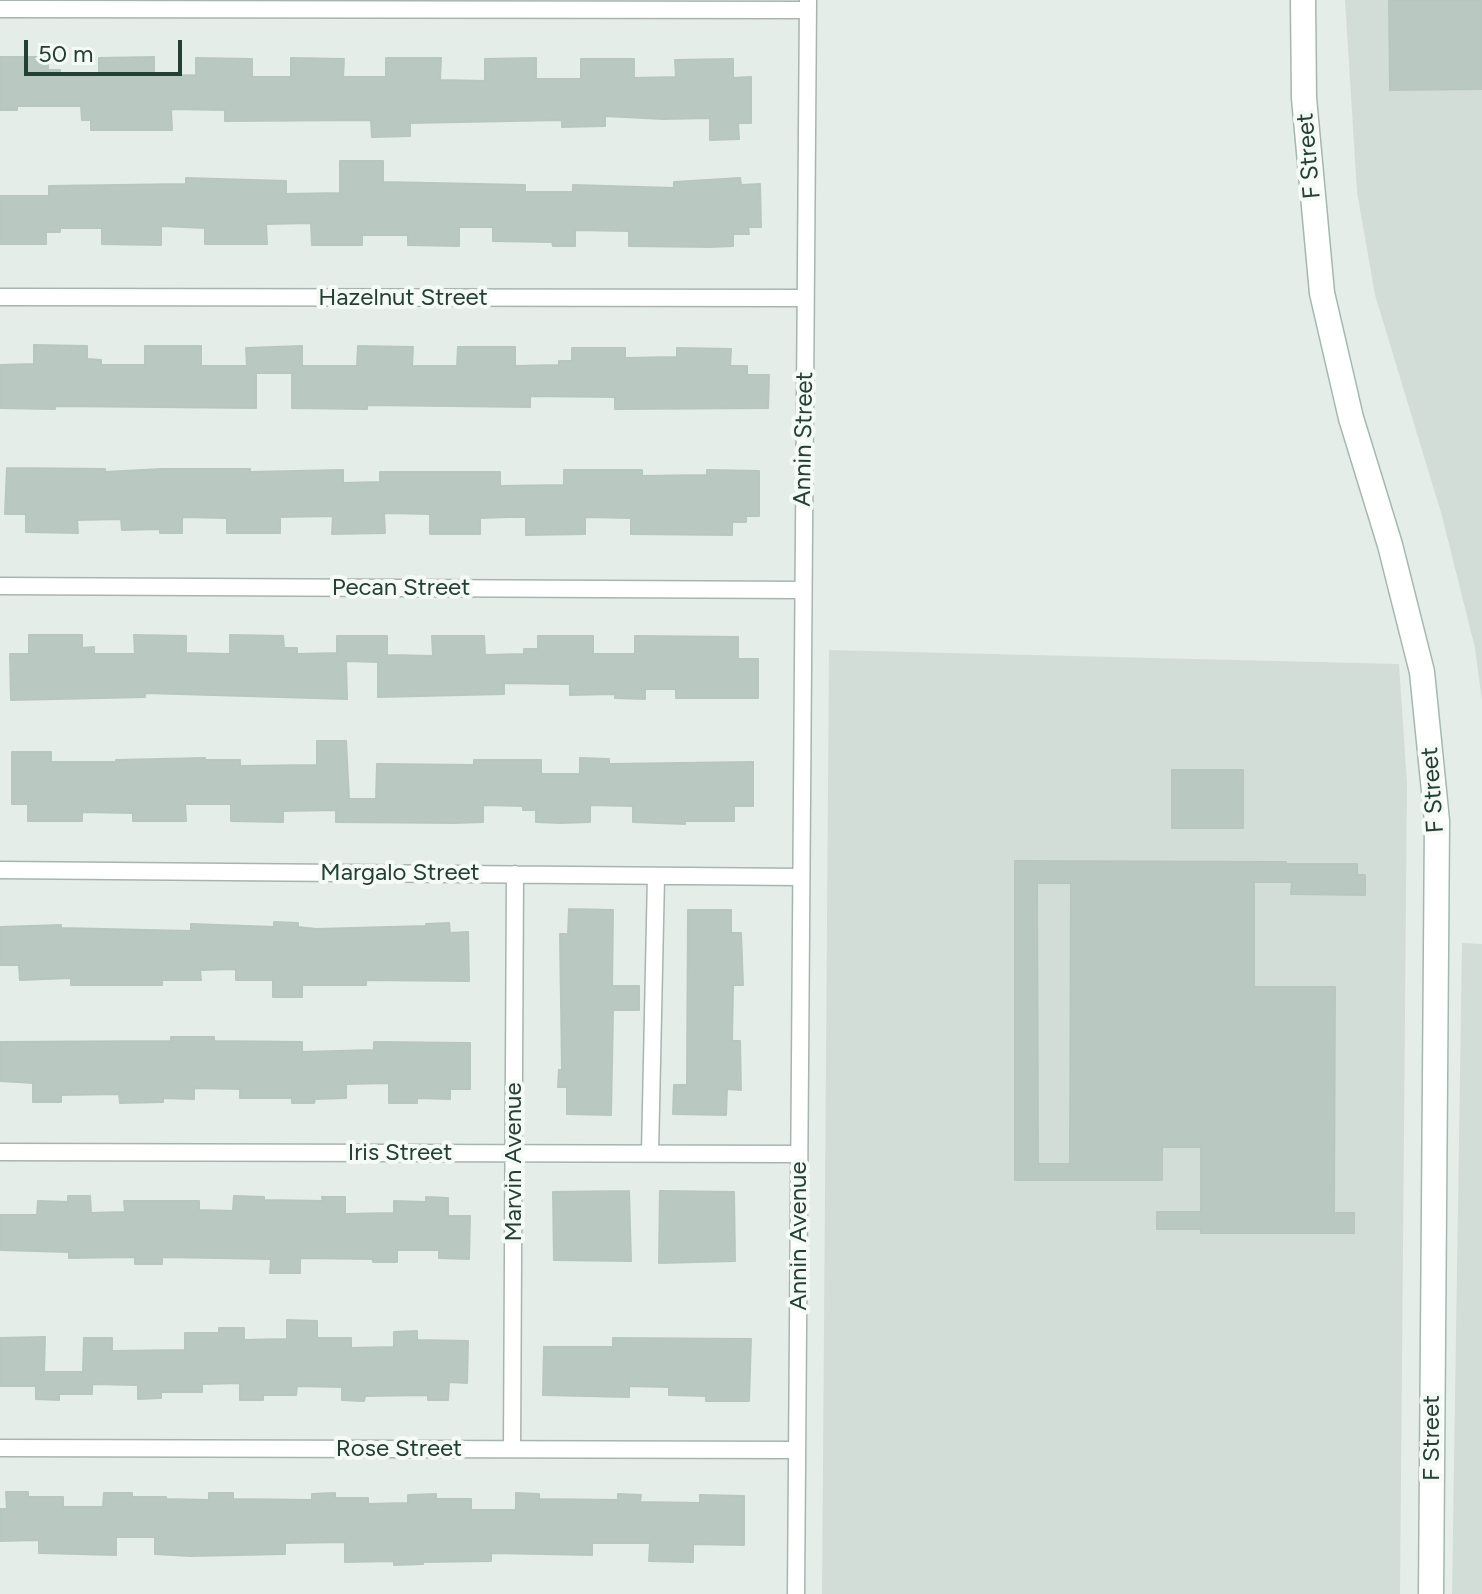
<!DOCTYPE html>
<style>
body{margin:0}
#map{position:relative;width:1482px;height:1594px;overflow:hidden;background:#e5ede9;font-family:Figtree,sans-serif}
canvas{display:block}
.scale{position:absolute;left:24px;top:40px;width:158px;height:36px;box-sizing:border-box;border:4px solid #243f36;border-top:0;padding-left:10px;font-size:24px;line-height:28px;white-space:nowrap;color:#243f36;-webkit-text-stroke:6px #f5faf7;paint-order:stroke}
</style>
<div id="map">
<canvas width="1482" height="1594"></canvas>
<div class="scale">50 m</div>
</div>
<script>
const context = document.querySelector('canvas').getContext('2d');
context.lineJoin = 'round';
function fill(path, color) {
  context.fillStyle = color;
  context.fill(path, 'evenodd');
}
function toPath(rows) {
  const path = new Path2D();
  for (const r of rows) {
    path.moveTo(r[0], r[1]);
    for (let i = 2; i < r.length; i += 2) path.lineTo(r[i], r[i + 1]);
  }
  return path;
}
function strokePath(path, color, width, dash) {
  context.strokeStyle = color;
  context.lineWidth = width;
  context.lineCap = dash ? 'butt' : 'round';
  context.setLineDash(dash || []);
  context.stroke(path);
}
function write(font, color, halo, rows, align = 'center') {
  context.font = font + ' Figtree,sans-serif';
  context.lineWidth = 8;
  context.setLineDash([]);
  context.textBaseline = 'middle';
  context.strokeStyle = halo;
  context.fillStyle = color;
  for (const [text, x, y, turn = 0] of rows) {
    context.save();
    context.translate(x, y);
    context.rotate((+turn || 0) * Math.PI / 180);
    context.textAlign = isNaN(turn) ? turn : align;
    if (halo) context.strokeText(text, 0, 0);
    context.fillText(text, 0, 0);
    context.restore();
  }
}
const built = toPath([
 [1345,0,1482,0,1482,701,1475,648,1442,516,1375,295,1357,192],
 [829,650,1399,664,1407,783,1400,1594,822,1594],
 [1462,943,1482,944,1482,1594,1452,1594]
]);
const building = toPath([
 [1389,0,1482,0,1482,89,1390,90,1389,0],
 [0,57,48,57,48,70,60,70,60,76,99,76,99,58,154,57,154,76,196,75,196,58,252,59,252,77,291,77,291,58,344,59,343,77,386,77,386,58,441,58,440,80,485,81,485,59,536,58,536,79,581,79,581,59,634,59,634,78,676,77,675,60,733,59,733,78,751,77,751,123,738,123,739,139,710,140,710,118,663,119,605,116,605,126,562,127,562,120,410,123,410,136,372,137,371,120,225,121,225,110,171,109,172,130,91,130,91,120,82,120,81,106,17,106,17,110,0,110,0,57],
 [340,161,383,161,383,182,525,185,525,192,573,192,573,185,674,188,674,182,740,178,741,185,760,184,761,227,748,227,749,234,733,234,733,246,710,247,629,246,629,231,575,230,575,246,553,246,552,242,493,241,493,227,459,227,459,246,408,245,408,235,362,235,362,245,312,245,311,223,266,224,267,244,205,244,205,228,161,226,161,245,102,244,102,228,60,228,60,232,46,232,46,244,0,244,0,196,49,196,49,186,186,184,186,178,286,181,286,194,340,193,340,161],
 [34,345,87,346,87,359,101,360,101,365,145,365,145,346,201,346,201,366,247,366,246,348,302,346,302,366,357,366,358,346,413,347,412,366,457,366,458,347,515,347,515,366,559,365,559,361,572,361,572,348,625,348,625,358,677,357,677,348,731,349,730,366,747,366,747,375,769,375,768,408,615,409,615,397,530,396,530,407,367,405,367,409,292,408,292,373,256,373,256,408,55,406,55,409,0,408,0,365,34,364,34,345],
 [7,468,105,469,105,472,161,469,250,469,250,472,343,470,343,483,380,482,380,472,500,472,500,486,564,485,564,470,642,470,642,476,707,475,707,470,759,471,759,516,746,516,746,522,732,522,732,535,631,534,631,518,585,517,585,534,526,535,526,517,509,517,480,518,480,534,430,534,430,514,384,513,385,533,332,534,333,516,280,517,280,533,227,533,227,518,182,517,182,533,160,533,160,529,122,530,121,519,77,520,78,533,26,532,26,514,5,514,7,468],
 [29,635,82,635,82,648,94,647,94,654,135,654,134,635,186,636,186,653,230,654,230,635,283,636,284,648,297,648,297,654,337,653,337,636,387,636,387,655,433,656,432,636,484,636,485,655,524,654,524,649,538,649,538,636,593,636,593,654,635,654,635,636,738,637,738,659,758,659,758,698,676,698,676,689,645,689,645,699,615,698,615,694,570,695,570,684,504,683,504,694,378,697,378,662,346,661,347,699,145,693,145,697,11,700,10,654,29,654,29,635],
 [317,741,346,741,349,799,376,799,377,764,474,765,474,760,541,760,541,774,580,774,580,758,609,759,609,764,753,762,753,806,734,806,734,821,685,821,685,824,633,822,633,806,590,805,590,822,561,823,536,822,536,810,523,810,523,806,483,805,483,822,454,823,336,822,336,810,283,811,283,822,231,821,231,804,185,804,186,821,133,821,133,813,82,812,82,821,28,821,28,804,12,804,12,752,51,752,51,762,116,762,116,760,205,758,205,760,240,760,240,766,317,765,317,741],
 [1172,770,1243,770,1243,828,1172,828,1172,770],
 [1015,861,1286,862,1286,864,1357,864,1357,875,1365,875,1365,895,1291,894,1292,882,1254,882,1254,987,1335,987,1334,1213,1354,1213,1354,1233,1201,1233,1201,1229,1157,1229,1157,1212,1201,1212,1201,1147,1162,1147,1162,1180,1015,1180,1015,861],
 [1037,883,1071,883,1070,1164,1038,1164,1037,883],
 [569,909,613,910,612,986,639,986,639,1010,613,1010,611,1115,567,1114,567,1087,558,1087,559,1070,562,1070,560,934,568,934,569,909],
 [688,910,731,910,731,933,741,933,743,985,733,985,732,1041,740,1041,741,1090,727,1089,726,1115,673,1114,674,1085,687,1085,688,910],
 [274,922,298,923,298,927,316,929,426,926,426,924,449,923,450,933,468,932,469,981,366,980,366,985,302,985,302,997,273,997,273,980,236,980,236,969,200,970,201,980,162,980,162,985,71,985,71,978,20,980,19,965,0,965,0,927,61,925,61,928,191,931,191,924,274,927,274,922],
 [171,1037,214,1037,214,1041,302,1042,302,1052,374,1050,374,1042,470,1043,470,1089,450,1089,450,1099,417,1098,417,1103,389,1103,389,1083,346,1084,346,1098,315,1099,314,1103,292,1103,292,1098,240,1098,240,1089,194,1088,194,1099,163,1098,163,1102,120,1103,119,1094,61,1095,61,1102,33,1102,33,1083,0,1081,0,1042,171,1041,171,1037],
 [629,1191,631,1261,554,1260,553,1192,629,1191],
 [660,1191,734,1192,735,1261,659,1263,660,1191],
 [68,1196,90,1196,91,1213,125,1212,124,1201,199,1201,199,1210,233,1211,234,1196,264,1197,264,1200,323,1201,322,1197,345,1197,345,1214,394,1213,394,1201,426,1202,426,1197,448,1198,448,1216,470,1216,469,1259,439,1258,439,1250,397,1250,397,1262,373,1262,373,1259,300,1258,300,1273,270,1273,271,1259,162,1257,162,1264,135,1264,135,1257,69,1258,69,1252,0,1250,0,1215,37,1215,38,1201,68,1202,68,1196],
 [287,1320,317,1321,317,1338,351,1338,351,1348,394,1347,394,1332,417,1331,417,1340,468,1341,467,1383,449,1382,448,1400,428,1400,428,1395,365,1396,364,1401,342,1400,342,1387,297,1386,296,1395,263,1395,263,1400,240,1400,240,1383,202,1384,202,1392,161,1392,161,1398,138,1399,138,1385,92,1384,92,1394,59,1394,59,1400,36,1399,36,1386,0,1386,0,1338,45,1337,44,1372,83,1372,84,1338,112,1338,112,1351,185,1350,185,1333,219,1333,219,1328,244,1328,244,1340,287,1339,287,1320],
 [613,1338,751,1339,749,1401,706,1401,706,1396,669,1395,669,1387,629,1386,629,1397,543,1395,544,1347,613,1347,613,1338],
 [6,1492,28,1492,28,1497,63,1497,63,1507,103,1507,104,1493,132,1493,132,1497,166,1497,166,1499,209,1500,209,1493,233,1493,233,1499,312,1500,312,1494,335,1493,335,1498,368,1498,368,1504,408,1503,408,1495,436,1494,436,1499,471,1499,471,1510,516,1510,516,1493,539,1494,539,1499,618,1500,618,1494,641,1495,640,1502,700,1503,700,1495,744,1496,744,1545,693,1544,693,1562,649,1561,650,1543,592,1543,592,1555,491,1553,491,1561,423,1562,423,1564,394,1565,394,1561,345,1562,345,1542,285,1543,285,1554,190,1556,155,1554,155,1537,116,1537,116,1555,39,1553,39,1540,0,1541,0,1509,7,1509,6,1492]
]);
const street = toPath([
 [0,9,808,10],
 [0,297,805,298],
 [0,586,803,590],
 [0,870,800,877],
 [0,1152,799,1154],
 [650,1153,656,876],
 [0,1448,797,1450],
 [512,1449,515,874],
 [796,1594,808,0]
]);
const secondary = toPath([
 [1303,0,1304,98,1322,293,1351,418,1390,545,1422,672,1437,821,1431,1594]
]);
const streetNames = [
 ["F Street",1309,156,-95],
 ["Hazelnut Street",403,298],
 ["Annin Street",804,439,-89],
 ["Pecan Street",401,588],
 ["F Street",1433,790,-94],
 ["Margalo Street",400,873],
 ["Iris Street",400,1153],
 ["Marvin Avenue",514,1162,-90],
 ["Annin Avenue",799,1236,-90],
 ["F Street",1432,1438,-90],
 ["Rose Street",399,1449]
];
fill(built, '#d3ddd8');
fill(building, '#bac8c2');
strokePath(building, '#b7c7bf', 2);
strokePath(street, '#a7b5b0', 19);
strokePath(secondary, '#a3b9b0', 27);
strokePath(street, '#fff', 16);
strokePath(secondary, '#fff', 24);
write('24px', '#243f36', '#f5faf7', streetNames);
</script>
